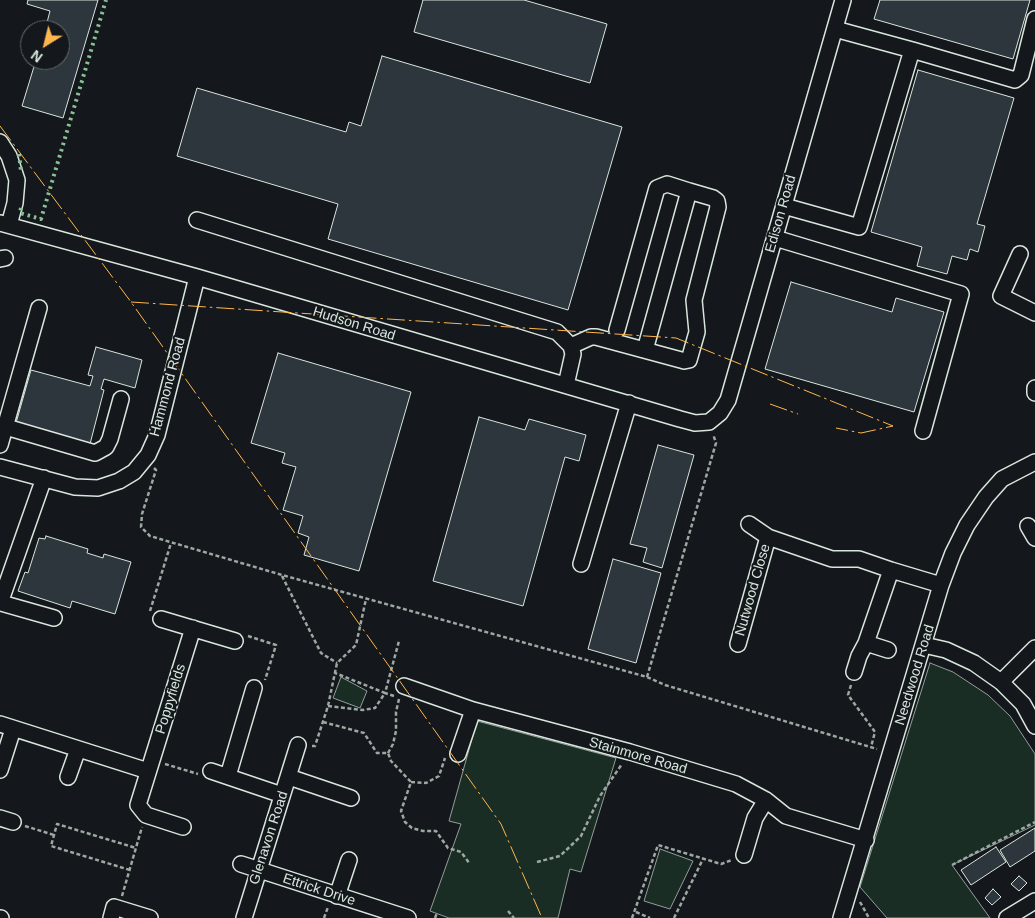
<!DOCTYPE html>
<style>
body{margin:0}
#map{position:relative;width:1035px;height:918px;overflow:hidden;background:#14181c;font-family:Arial,sans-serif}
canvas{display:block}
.north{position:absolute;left:20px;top:20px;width:50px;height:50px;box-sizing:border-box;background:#14181c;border:1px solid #626a69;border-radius:50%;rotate:216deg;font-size:14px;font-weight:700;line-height:20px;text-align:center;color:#d8e6dc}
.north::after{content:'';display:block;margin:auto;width:18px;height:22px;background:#ffb74d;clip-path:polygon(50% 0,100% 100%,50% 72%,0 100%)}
</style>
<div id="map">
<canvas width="1035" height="918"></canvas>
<div class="north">N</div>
</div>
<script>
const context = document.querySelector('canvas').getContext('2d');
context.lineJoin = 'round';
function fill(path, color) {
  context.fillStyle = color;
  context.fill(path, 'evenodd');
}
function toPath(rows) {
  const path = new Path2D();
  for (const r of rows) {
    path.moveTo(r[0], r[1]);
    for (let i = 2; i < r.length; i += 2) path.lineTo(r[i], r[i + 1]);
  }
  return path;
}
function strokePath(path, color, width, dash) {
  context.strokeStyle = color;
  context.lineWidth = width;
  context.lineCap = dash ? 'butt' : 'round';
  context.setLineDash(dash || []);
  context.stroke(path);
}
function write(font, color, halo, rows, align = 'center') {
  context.font = font + ' Arial,sans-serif';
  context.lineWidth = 4;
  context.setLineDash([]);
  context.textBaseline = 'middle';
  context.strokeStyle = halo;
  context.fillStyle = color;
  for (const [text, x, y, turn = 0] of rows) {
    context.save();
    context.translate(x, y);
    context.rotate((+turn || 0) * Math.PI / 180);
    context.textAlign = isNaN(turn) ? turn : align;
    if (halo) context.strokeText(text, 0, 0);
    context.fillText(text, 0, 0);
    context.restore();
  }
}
const green = toPath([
 [930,663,953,672,988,695,1010,716,1035,754,1035,825,952,865,990,918,887,918,860,887,930,663],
 [341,677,367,691,360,708,333,698,341,677],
 [477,721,616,758,581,872,570,869,558,918,449,918,430,911,461,824,449,821,477,721],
 [660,849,693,861,670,909,644,901,660,849]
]);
const building = toPath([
 [28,0,98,0,63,118,22,106,36,60,60,60,60,30,45,30,50,11,27,4,28,0],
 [423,0,524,0,607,24,590,83,414,32,423,0],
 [880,0,1030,0,1013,59,874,19,880,0],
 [382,56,622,127,568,310,328,239,338,204,177,156,197,88,346,132,349,122,361,126,382,56],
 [918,70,1014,98,977,224,985,226,978,252,970,249,967,260,952,256,947,274,917,266,922,247,871,232,918,70],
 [791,282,892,312,896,298,944,312,914,412,765,369,791,282],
 [96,347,142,360,135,388,104,379,101,389,104,390,90,444,16,423,31,370,90,386,93,376,88,375,96,347],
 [278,353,411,392,359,571,304,555,309,537,298,533,303,516,283,510,296,467,282,463,285,453,251,443,278,353],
 [479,417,525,430,529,419,586,435,579,461,565,457,523,606,433,581,479,417],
 [658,445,694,455,662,568,643,562,647,548,630,544,658,445],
 [46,536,88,549,87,553,103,558,104,554,131,562,115,614,72,601,70,608,18,591,25,572,28,573,39,538,45,539,46,536],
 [613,559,661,573,636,663,588,649,613,559],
 [1035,828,1035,851,1010,867,1000,850,1035,828],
 [996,847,1006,862,971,885,961,870,996,847],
 [1019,876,1027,883,1019,891,1011,884,1019,876],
 [993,889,1001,897,992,905,985,898,993,889]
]);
const path = toPath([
 [154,468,156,470,142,514,141,527,150,536,282,575,647,677,665,685,877,749],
 [282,576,321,653,337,663],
 [150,611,171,543],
 [248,636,276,645,265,680],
 [647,677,716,443,713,434],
 [851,685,848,695,875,732,871,747],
 [394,696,385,693,399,641],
 [328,706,363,710,375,708,385,693,335,673],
 [323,722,364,733,377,753,388,753,391,761,411,782,401,811,405,822,412,828,423,831,436,831,448,848,461,852,470,864],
 [312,746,315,746,328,706,337,663,356,645,366,599],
 [388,753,393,744,396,731,396,712,399,699],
 [165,764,198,774],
 [411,782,426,783,439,776,445,758],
 [25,826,54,835],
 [537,862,560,856,581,836,600,796,622,764],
 [952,865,1035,822],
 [130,870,51,846,57,824,136,848],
 [122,896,142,827],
 [860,902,869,918],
 [508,911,514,918],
 [636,912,650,918],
 [324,918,328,907],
 [435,918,437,913],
 [632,918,658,845,721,864,732,860],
 [674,918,703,859]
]);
const minor = toPath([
 [912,50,1015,80,1021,75,1035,19],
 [0,142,9,156,17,180,15,203,9,225],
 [784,206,859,227,906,70,912,50,835,29],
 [197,220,557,332,571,346,573,354,566,385],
 [0,223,197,277,680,419,695,423,709,422,720,413,728,400,843,0],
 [775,238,961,294,923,431],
 [1020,254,1001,296,1035,313],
 [0,259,5,258],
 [617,330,657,188,667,184,689,191],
 [571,346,591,337,596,337,681,360,684,361,689,360,697,332,694,300,718,207,717,201,713,198,689,191,645,350],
 [1035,388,1035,393],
 [6,427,95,453,106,447,110,439,121,399],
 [0,445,39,308],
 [0,467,75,487,98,488,119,481,134,472,148,455,157,435,197,277],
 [749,524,768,537],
 [1028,526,1035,538],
 [581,564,629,403],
 [0,603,44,478],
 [1,603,54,618],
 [161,619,235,641],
 [738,644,768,537,832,559,859,559,891,570],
 [924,645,946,650,974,663,1001,682,1023,704,1035,726],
 [888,650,866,643,891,570,941,585],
 [854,672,859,656,866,643],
 [1001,682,1035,648],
 [404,686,473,710,630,752,736,784,766,800,786,816,866,840],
 [0,724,148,771],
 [458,754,473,710],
 [0,770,13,729],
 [211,771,282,795],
 [228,776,254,688],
 [68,777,78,749],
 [289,777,351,798],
 [0,818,13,822],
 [183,827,146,815,138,805,193,628],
 [744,855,755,818,766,800],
 [241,864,408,918],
 [337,896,349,860],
 [0,918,1,918],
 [111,918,114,907,150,918],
 [244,918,298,745],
 [841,918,941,585,953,553,967,525,986,497,1002,479,1035,462],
 [1007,918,1035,901]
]);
const hedge = toPath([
 [19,154,21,171],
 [21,208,20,213,41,219,106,0]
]);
const power = toPath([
 [0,126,131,302,501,824,542,918],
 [131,302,676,338,893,426,861,433,836,428],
 [770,404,798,414]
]);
const streetNames = [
 ["Edison Road",781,214,-74],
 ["Hudson Road",354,324,17],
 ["Hammond Road",168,387,-75],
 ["Nutwood Close",753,590,-74],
 ["Needwood Road",915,675,-73],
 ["Poppyfields",171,699,-73],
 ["Stainmore Road",638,756,16],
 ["Glenavon Road",269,838,-72],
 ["Ettrick Drive",319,890,18]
];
fill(green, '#1a2d24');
strokePath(green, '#939e99', 1);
fill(building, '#2c363c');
strokePath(building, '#d8e6dc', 1);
strokePath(minor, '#d8e6dc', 18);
strokePath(path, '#9da8a2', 2.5, [4, 2.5]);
strokePath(minor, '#14181c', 15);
strokePath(hedge, '#8ac095', 4, [2.5, 4]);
strokePath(power, '#ffb74d', 1, [18, 4, 2.5, 4]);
write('14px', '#d8e6dc', '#14181c', streetNames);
</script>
